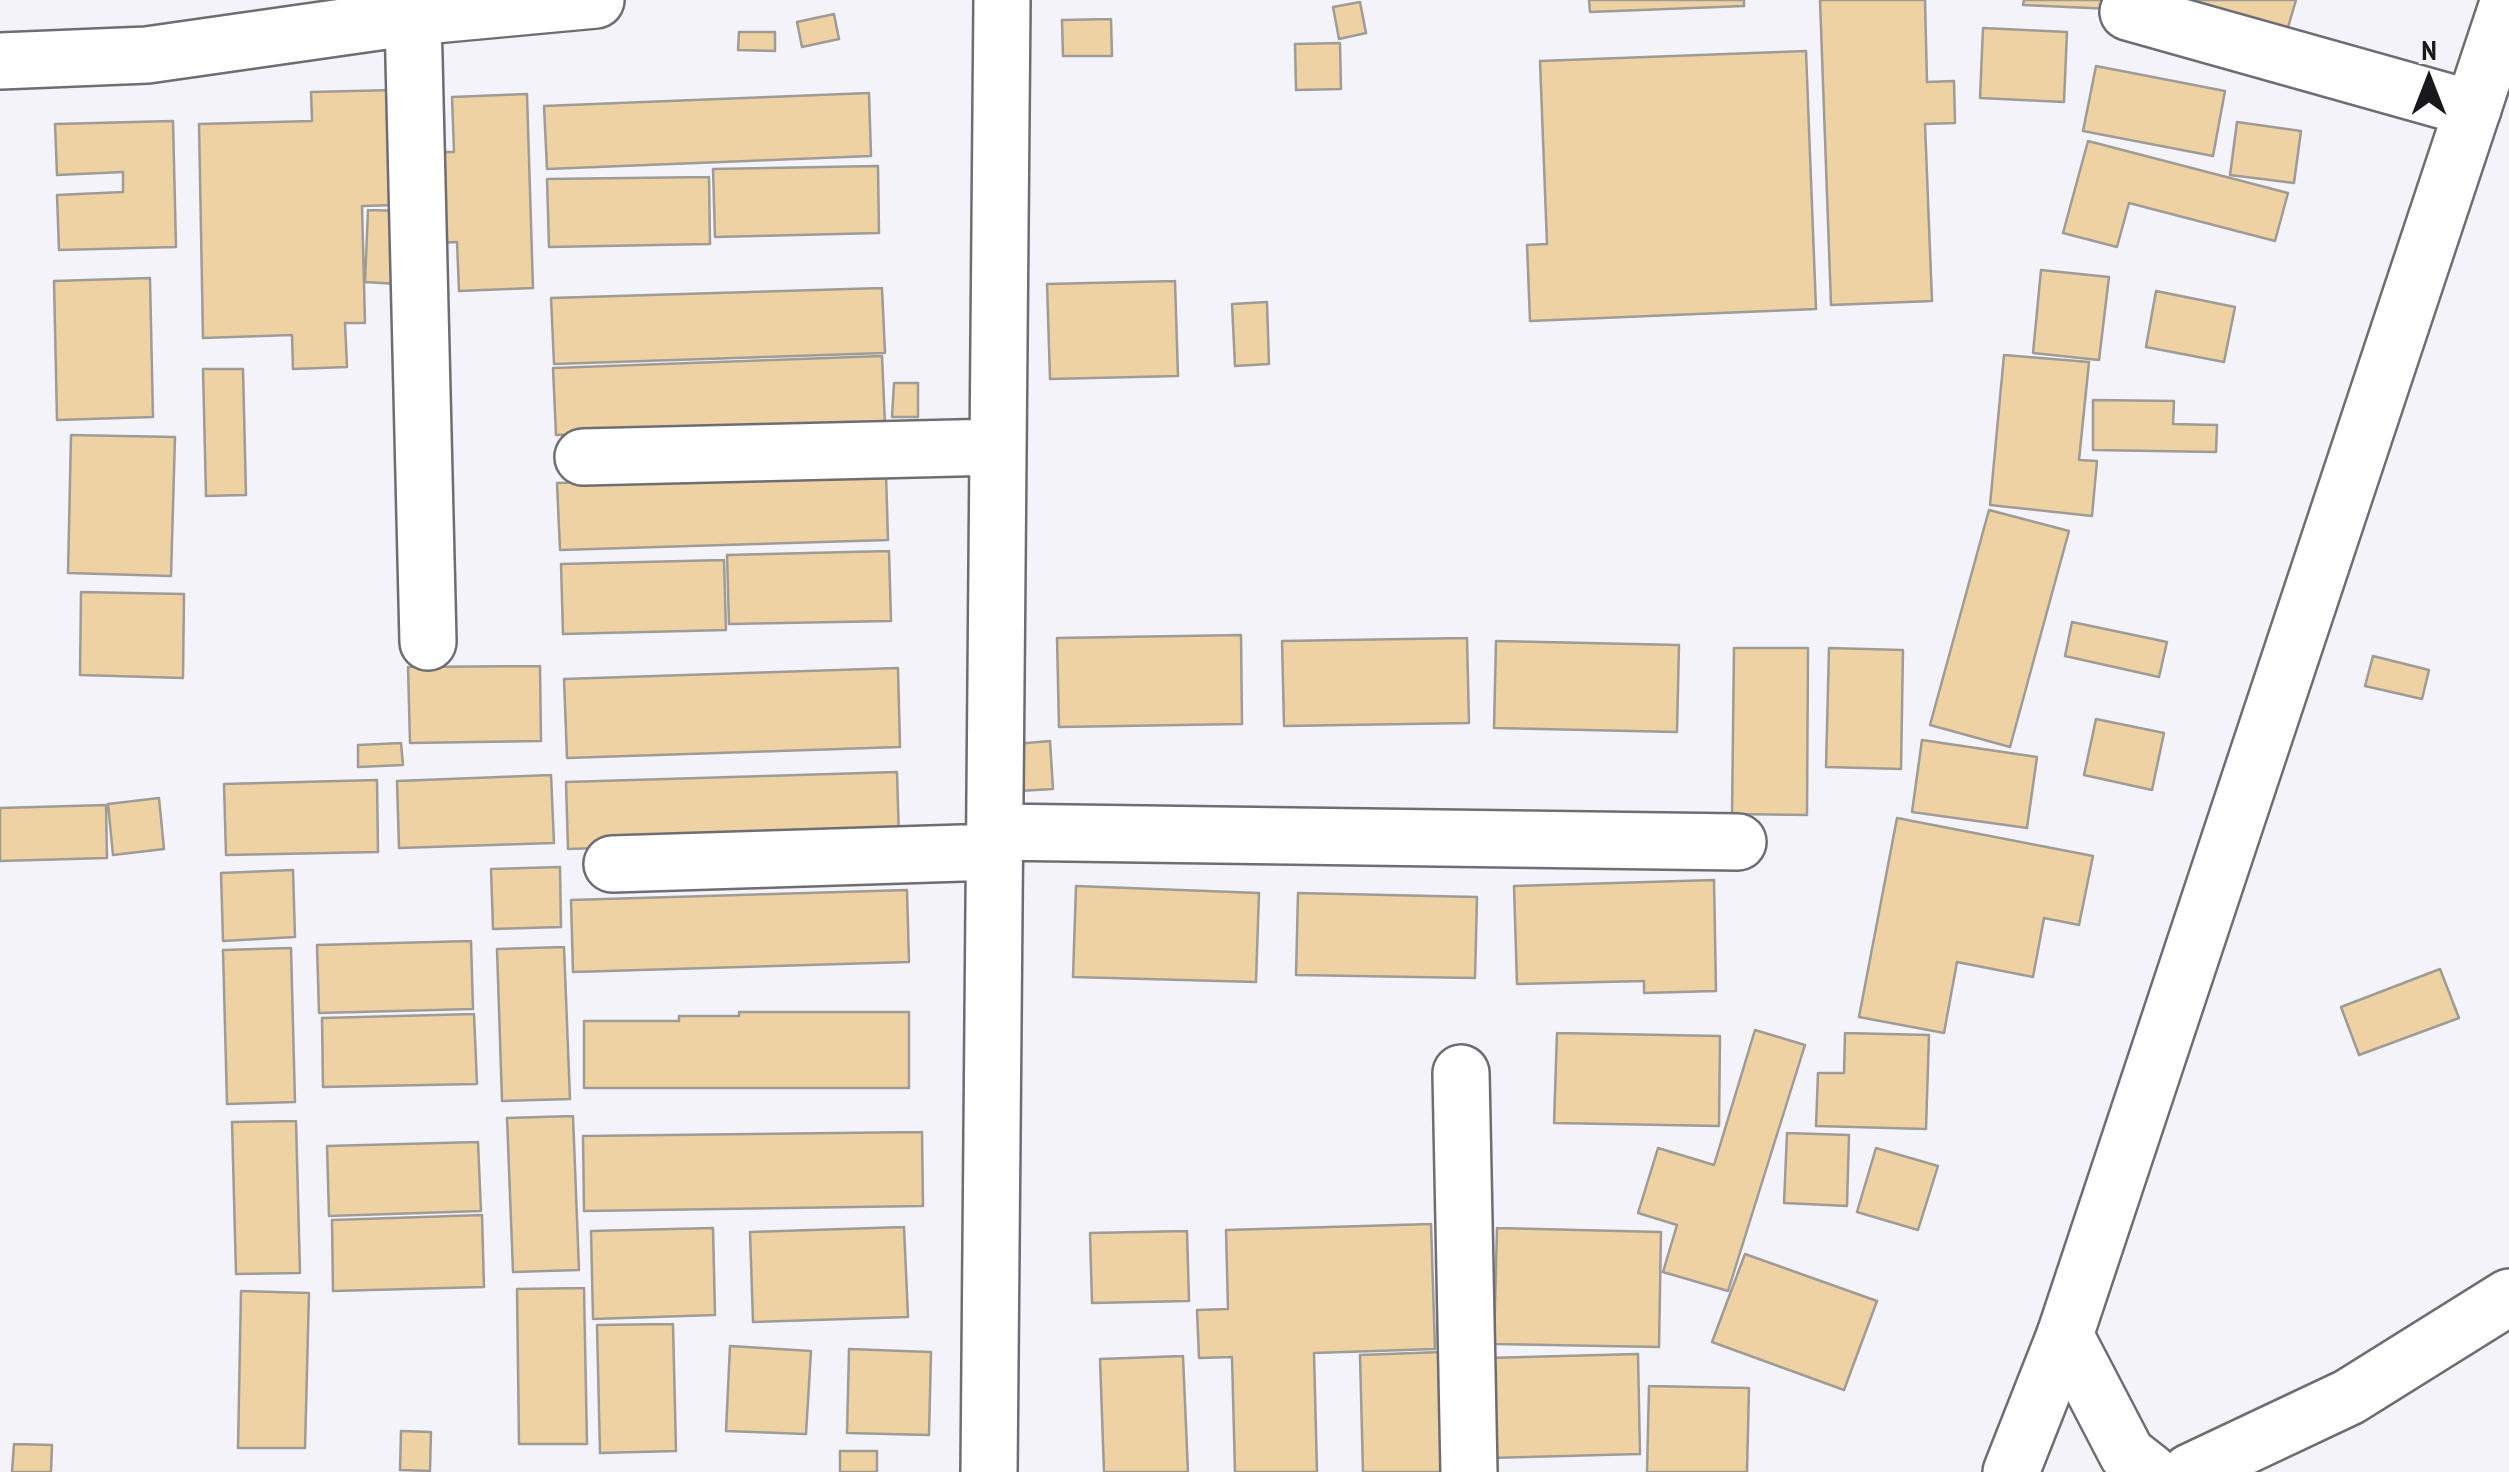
<!DOCTYPE html>
<style>
body{margin:0}
#map{position:relative;width:2509px;height:1472px;overflow:hidden;background:#f4f3fa;font-family:"PT Sans Narrow",sans-serif}
canvas{display:block}
.north{position:absolute;left:2379px;top:30px;width:100px;height:100px;-webkit-text-stroke:8px #f4f3fa;paint-order:stroke;rotate:0deg;font-size:28px;font-weight:700;line-height:40px;text-align:center;color:#19191b}
.north::after{content:'';display:block;margin:auto;width:35px;height:45px;background:#19191b;clip-path:polygon(50% 0,100% 100%,50% 72%,0 100%)}
</style>
<div id="map">
<canvas width="2509" height="1472"></canvas>
<div class="north">N</div>
</div>
<script>
const context = document.querySelector('canvas').getContext('2d');
context.lineJoin = 'round';
function fill(path, color) {
  context.fillStyle = color;
  context.fill(path, 'evenodd');
}
function toPath(rows) {
  const path = new Path2D();
  for (const r of rows) {
    path.moveTo(r[0], r[1]);
    for (let i = 2; i < r.length; i += 2) path.lineTo(r[i], r[i + 1]);
  }
  return path;
}
function strokePath(path, color, width, dash) {
  context.strokeStyle = color;
  context.lineWidth = width;
  context.lineCap = dash ? 'butt' : 'round';
  context.setLineDash(dash || []);
  context.stroke(path);
}
const building = toPath([
 [1589,0,1744,0,1744,6,1590,12,1589,0],
 [1820,0,1925,0,1927,82,1954,81,1955,123,1925,124,1932,301,1831,305,1820,0],
 [2024,0,2112,0,2112,9,2023,5,2024,0],
 [2149,0,2296,0,2284,41,2149,0],
 [1360,2,1366,33,1339,39,1333,7,1360,2],
 [834,14,839,39,802,47,797,22,834,14],
 [1111,19,1112,56,1063,56,1062,20,1111,19],
 [1983,28,2067,32,2064,102,1980,98,1983,28],
 [739,32,775,32,775,51,738,50,739,32],
 [1340,43,1341,89,1296,90,1295,44,1340,43],
 [1806,51,1816,309,1530,321,1527,245,1547,244,1540,61,1806,51],
 [2096,66,2225,91,2213,156,2083,131,2096,66],
 [395,90,398,205,362,206,365,323,345,323,347,367,293,369,292,335,203,338,199,124,312,121,311,92,395,90],
 [869,93,871,156,547,169,544,106,869,93],
 [527,94,533,288,459,291,457,242,437,243,434,152,454,152,452,97,527,94],
 [173,121,176,247,59,250,57,195,123,192,123,172,57,175,55,124,173,121],
 [2237,122,2301,131,2294,183,2230,175,2237,122],
 [2088,141,2288,193,2275,241,2129,203,2117,247,2063,233,2088,141],
 [878,166,879,233,715,237,713,169,878,166],
 [709,177,710,244,549,247,547,179,709,177],
 [368,210,401,211,398,284,365,282,368,210],
 [2041,270,2109,277,2099,360,2033,353,2041,270],
 [150,278,153,417,57,420,54,281,150,278],
 [1175,281,1178,376,1050,379,1047,284,1175,281],
 [882,288,885,353,554,364,551,298,882,288],
 [2156,291,2235,307,2224,362,2146,347,2156,291],
 [1267,302,1269,364,1235,366,1232,304,1267,302],
 [2004,355,2089,362,2079,460,2097,461,2092,516,1990,505,2004,355],
 [882,356,885,424,556,435,553,368,882,356],
 [203,369,243,369,246,495,206,496,203,369],
 [894,383,918,383,918,417,892,417,894,383],
 [2093,400,2174,401,2173,424,2217,425,2216,452,2093,450,2093,400],
 [71,435,175,437,171,576,68,573,71,435],
 [886,474,888,540,560,550,557,483,886,474],
 [1989,510,2069,531,2010,747,1930,725,1989,510],
 [889,551,891,621,729,624,727,555,889,551],
 [724,560,726,630,563,634,561,564,724,560],
 [81,592,184,594,183,678,80,675,81,592],
 [2072,622,2167,642,2159,677,2065,656,2072,622],
 [1241,635,1242,724,1059,727,1057,638,1241,635],
 [1467,638,1469,723,1284,726,1282,641,1467,638],
 [1496,641,1679,645,1677,732,1494,728,1496,641],
 [1734,648,1808,648,1807,815,1732,814,1734,648],
 [1829,648,1903,650,1901,769,1826,767,1829,648],
 [2373,656,2429,670,2422,699,2365,686,2373,656],
 [540,666,541,741,410,743,408,667,540,666],
 [898,668,900,747,567,758,564,679,898,668],
 [2096,719,2164,733,2152,790,2084,775,2096,719],
 [1922,740,2037,757,2027,828,1912,812,1922,740],
 [1050,741,1053,789,1019,791,1015,744,1050,741],
 [401,743,403,765,358,767,358,745,401,743],
 [897,772,899,839,568,849,566,782,897,772],
 [551,775,554,843,399,848,397,781,551,775],
 [377,780,378,852,226,855,224,784,377,780],
 [159,798,164,849,113,855,108,804,159,798],
 [106,805,107,858,0,861,0,808,106,805],
 [1897,818,2093,856,2079,925,2044,918,2033,977,1957,962,1944,1033,1859,1017,1897,818],
 [560,867,561,927,493,929,491,869,560,867],
 [293,870,295,937,223,941,221,873,293,870],
 [1714,880,1716,991,1644,993,1644,981,1517,984,1514,886,1714,880],
 [1076,886,1259,893,1256,982,1073,977,1076,886],
 [907,890,909,962,573,972,571,900,907,890],
 [1298,893,1477,897,1475,978,1296,975,1298,893],
 [471,941,473,1009,319,1013,317,945,471,941],
 [564,947,570,1099,502,1101,497,949,564,947],
 [291,948,295,1102,227,1104,223,950,291,948],
 [2440,969,2459,1018,2359,1055,2341,1007,2440,969],
 [739,1012,909,1012,909,1088,584,1088,584,1021,679,1021,679,1016,739,1016,739,1012],
 [474,1014,477,1084,323,1087,322,1018,474,1014],
 [1755,1030,1805,1045,1728,1291,1663,1272,1677,1225,1638,1213,1658,1148,1714,1165,1755,1030],
 [1557,1033,1720,1036,1719,1126,1554,1123,1557,1033],
 [1845,1033,1929,1035,1926,1129,1816,1126,1818,1073,1844,1073,1845,1033],
 [573,1116,579,1270,513,1272,507,1118,573,1116],
 [296,1121,300,1273,236,1274,232,1122,296,1121],
 [922,1132,923,1206,584,1211,583,1136,922,1132],
 [1787,1133,1849,1135,1847,1206,1784,1203,1787,1133],
 [478,1142,481,1211,329,1216,327,1146,478,1142],
 [1876,1148,1938,1166,1918,1230,1857,1212,1876,1148],
 [482,1215,484,1287,333,1291,332,1220,482,1215],
 [1431,1224,1435,1349,1314,1353,1317,1472,1235,1472,1232,1357,1199,1358,1197,1310,1228,1309,1226,1230,1431,1224],
 [904,1227,908,1317,753,1322,750,1232,904,1227],
 [713,1228,715,1315,593,1319,591,1231,713,1228],
 [1497,1228,1661,1232,1659,1347,1494,1344,1497,1228],
 [1187,1231,1189,1301,1092,1303,1090,1233,1187,1231],
 [1745,1254,1877,1301,1844,1390,1712,1342,1745,1254],
 [584,1288,587,1444,519,1444,517,1289,584,1288],
 [241,1291,309,1293,305,1448,238,1448,241,1291],
 [673,1324,676,1451,600,1453,597,1325,673,1324],
 [730,1346,811,1351,806,1434,726,1431,730,1346],
 [849,1349,931,1352,929,1435,847,1433,849,1349],
 [1442,1352,1446,1472,1363,1472,1360,1355,1442,1352],
 [1638,1354,1640,1454,1489,1458,1487,1358,1638,1354],
 [1183,1356,1188,1472,1104,1472,1100,1359,1183,1356],
 [1649,1386,1749,1388,1747,1472,1647,1472,1649,1386],
 [401,1431,431,1432,430,1471,400,1470,401,1431],
 [14,1444,52,1445,51,1472,12,1472,14,1444],
 [840,1451,877,1451,877,1472,840,1472,840,1451]
]);
const minor = toPath([
 [2128,12,2473,109],
 [413,17,428,642],
 [0,61,147,55,413,17,596,0],
 [583,457,998,447],
 [994,832,1738,842],
 [612,864,994,852],
 [1461,1073,1469,1472],
 [2065,1335,2127,1454,2150,1472],
 [989,1472,1002,0],
 [2190,1472,2349,1397,2509,1297]
]);
const major = toPath([
 [2011,1472,2065,1335,2509,0]
]);
fill(building, '#eed2a4');
strokePath(building, '#9f9b95', 2.5);
strokePath(minor, '#6d6d73', 60);
strokePath(major, '#6d6d73', 60);
strokePath(minor, '#fff', 55);
strokePath(major, '#fff', 55);
</script>
